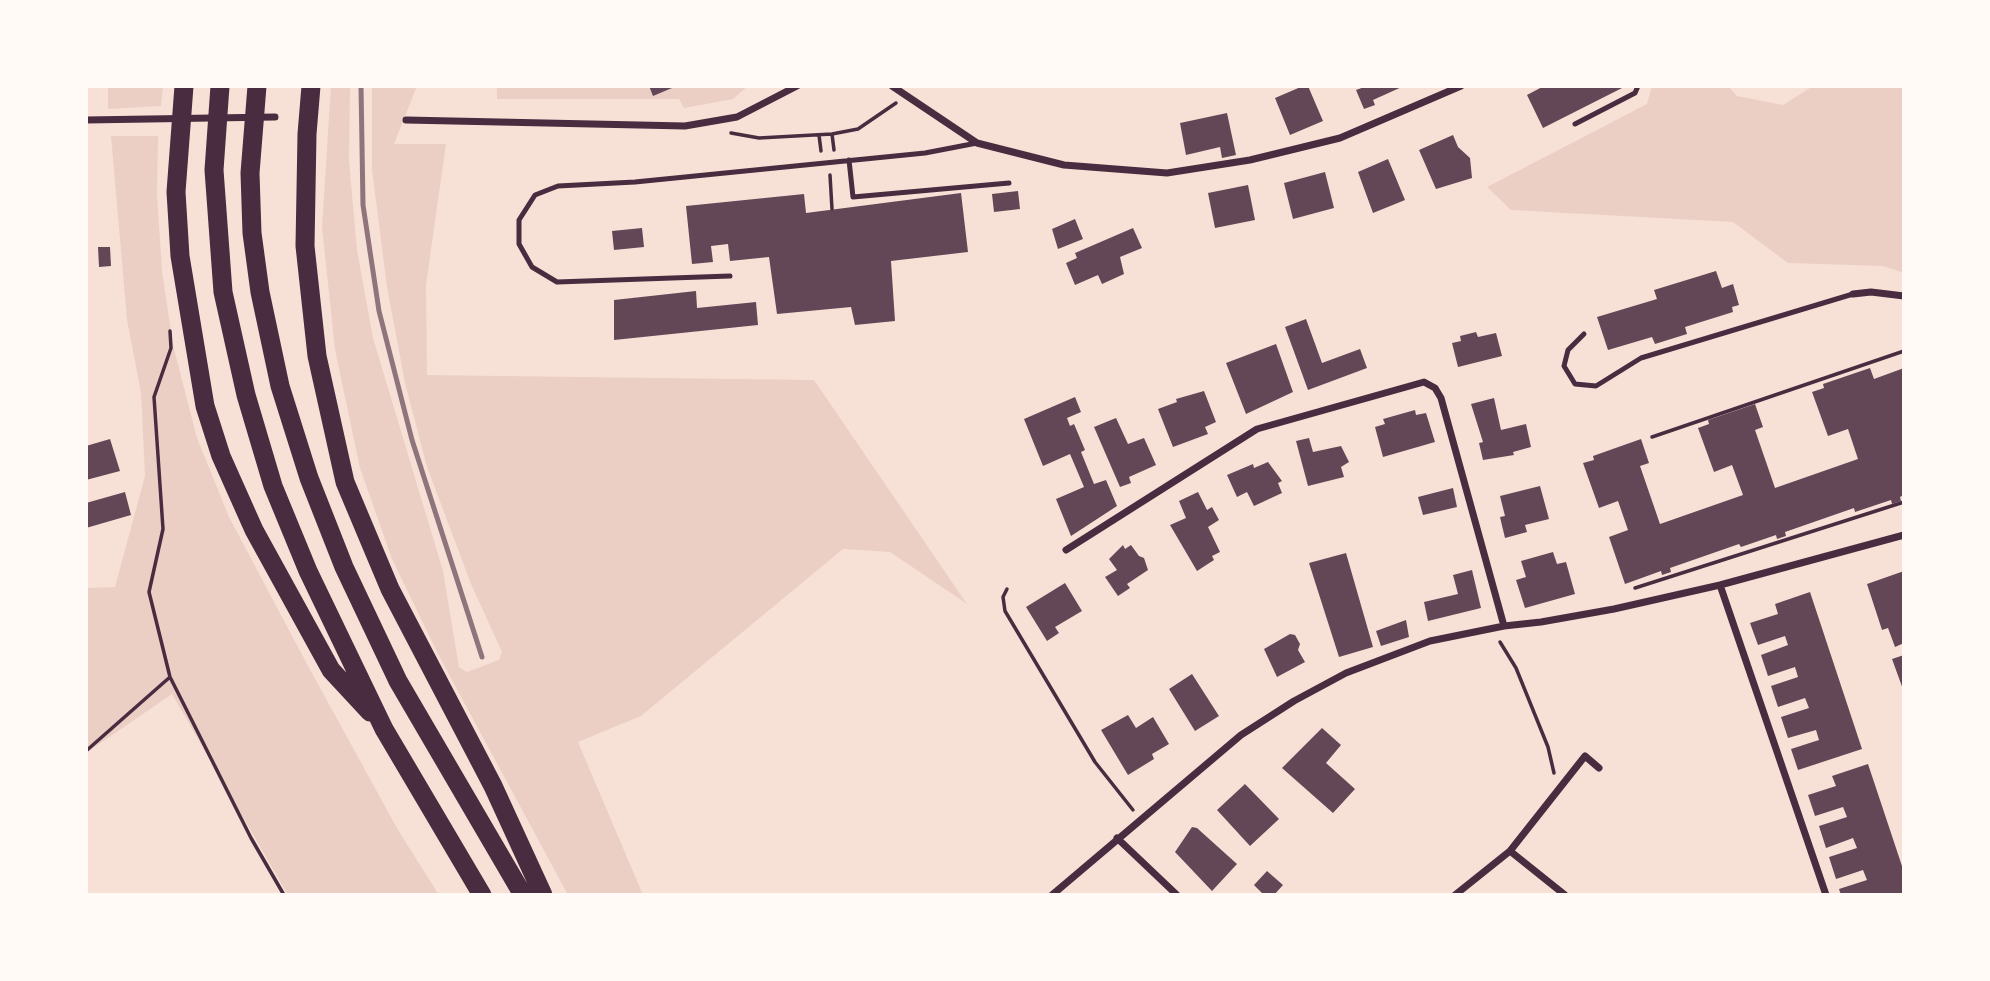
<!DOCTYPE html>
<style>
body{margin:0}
#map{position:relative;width:1990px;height:981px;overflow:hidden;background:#f7e1d7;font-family:Raleway,sans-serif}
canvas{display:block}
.frame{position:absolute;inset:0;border:88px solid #fffaf5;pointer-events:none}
</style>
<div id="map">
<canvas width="1990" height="981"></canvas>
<div class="frame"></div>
</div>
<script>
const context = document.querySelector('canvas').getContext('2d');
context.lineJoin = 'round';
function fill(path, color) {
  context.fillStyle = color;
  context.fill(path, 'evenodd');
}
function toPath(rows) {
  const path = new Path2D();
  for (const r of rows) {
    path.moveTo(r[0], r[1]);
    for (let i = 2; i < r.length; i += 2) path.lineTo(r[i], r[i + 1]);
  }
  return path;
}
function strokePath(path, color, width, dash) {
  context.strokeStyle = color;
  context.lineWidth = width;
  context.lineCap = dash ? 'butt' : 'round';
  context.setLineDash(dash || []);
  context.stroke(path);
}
const green = toPath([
 [108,86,163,86,161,106,108,109],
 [331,86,350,86,349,161,357,250,373,338,443,571,459,667,467,672,499,660,502,652,471,584,427,467,405,383,387,287,372,170,372,86,417,86,394,144,446,144,426,285,427,375,814,380,967,604,890,552,843,549,641,716,578,742,643,895,568,895,439,656,392,559,360,468,335,350,322,227],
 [497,86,748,86,733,99,684,108,679,99,497,99],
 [1652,86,1728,86,1737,96,1783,105,1813,86,1904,86,1904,273,1883,266,1788,263,1733,222,1511,210,1487,187,1647,104],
 [111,136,158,136,157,194,162,271,173,345,197,438,229,517,307,664,398,830,439,895,288,895,172,694,86,753,86,588,115,587,145,476,141,393,127,320]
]);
const building = toPath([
 [649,86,671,86,672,88,653,96],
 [1303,86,1308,86,1323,121,1290,135,1275,98],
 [1367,86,1404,86,1373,100,1375,105,1364,109,1356,90],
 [1544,86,1626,86,1543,128,1527,95],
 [1227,113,1236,155,1222,158,1220,147,1186,155,1180,123],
 [1453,135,1458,147,1470,158,1472,178,1436,189,1419,150],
 [1388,159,1405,200,1373,213,1358,172],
 [1325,172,1334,208,1293,219,1284,183],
 [1248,185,1255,220,1215,228,1208,193],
 [1018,191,1020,209,994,212,992,194],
 [961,193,968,252,891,261,895,321,855,325,851,307,777,314,769,257,730,261,728,244,711,246,713,262,692,264,686,206,804,194,806,213],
 [1075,219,1083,239,1058,249,1052,229],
 [642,228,644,247,614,250,612,231],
 [1133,228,1142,248,1120,257,1124,274,1102,284,1098,275,1075,285,1066,263,1077,258,1075,253],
 [98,247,110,247,111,266,99,267],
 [1716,271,1722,288,1733,284,1739,305,1732,307,1733,312,1685,327,1687,334,1655,344,1652,337,1608,350,1597,317,1657,299,1654,290],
 [696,291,697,308,756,302,758,325,614,340,614,300],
 [1306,319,1322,363,1360,349,1367,368,1308,390,1285,327],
 [1476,332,1478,337,1496,333,1502,356,1458,367,1452,343,1461,341,1460,336],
 [1276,344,1293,392,1246,414,1226,363],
 [1870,368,1874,379,1904,368,1904,495,1900,497,1901,501,1892,504,1891,500,1855,512,1854,508,1785,532,1786,536,1777,539,1776,535,1741,547,1739,544,1670,568,1671,572,1662,575,1661,571,1625,584,1609,537,1628,530,1618,501,1599,508,1583,463,1594,460,1593,456,1641,439,1649,463,1640,466,1660,524,1743,495,1732,465,1714,472,1698,428,1709,424,1708,420,1755,404,1763,427,1755,430,1775,488,1858,459,1848,429,1828,436,1812,392,1824,388,1823,384],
 [1204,391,1216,422,1205,427,1208,434,1173,447,1158,409,1177,402,1176,399],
 [1075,397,1081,412,1067,418,1070,426,1074,424,1085,450,1081,452,1094,484,1106,480,1117,506,1071,536,1056,499,1084,487,1070,454,1043,466,1024,419],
 [1494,398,1501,430,1526,424,1531,447,1513,452,1514,455,1483,460,1479,443,1483,442,1471,404],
 [1415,410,1416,415,1426,413,1435,442,1383,457,1375,427,1385,424,1383,419],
 [1116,418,1128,444,1144,438,1156,465,1129,477,1131,483,1120,487,1094,427],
 [1309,438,1313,452,1341,446,1349,462,1341,467,1344,477,1308,486,1296,441],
 [110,439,120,471,86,480,86,446],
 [1268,462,1282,481,1278,483,1282,493,1254,506,1247,492,1237,497,1227,475,1253,464,1254,468],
 [1540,486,1549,519,1525,525,1527,532,1505,538,1500,517,1505,516,1500,496],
 [1453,488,1457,507,1423,515,1418,497],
 [125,492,131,515,86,528,86,503],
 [1198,492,1207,510,1212,507,1219,520,1208,527,1220,552,1212,556,1214,560,1197,571,1170,525,1186,518,1179,501],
 [1123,545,1125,549,1131,545,1139,556,1144,558,1148,570,1127,584,1130,588,1118,596,1105,577,1117,570,1109,559],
 [1553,552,1557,564,1566,562,1575,594,1525,608,1516,580,1526,577,1521,561],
 [1346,553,1373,647,1339,657,1309,563],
 [1472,570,1481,608,1428,621,1424,602,1458,594,1453,575],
 [1904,571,1904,599,1902,600,1904,643,1895,647,1888,628,1882,630,1867,584],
 [1065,583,1082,611,1055,627,1059,633,1047,641,1026,607],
 [1810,592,1862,749,1798,770,1791,749,1819,740,1816,730,1788,738,1781,717,1809,708,1805,698,1778,707,1771,686,1798,677,1795,667,1768,676,1761,655,1788,645,1785,636,1758,645,1750,623,1778,614,1775,604],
 [1406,620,1409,637,1381,646,1376,631],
 [1290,634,1295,635,1300,644,1298,650,1305,662,1277,677,1264,649],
 [1904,655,1904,692,1892,659],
 [1192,674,1219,716,1195,731,1169,689],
 [1128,715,1136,728,1153,717,1169,744,1152,754,1154,759,1128,775,1101,730],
 [1322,728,1341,745,1326,763,1355,789,1333,813,1282,768],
 [1868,764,1904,872,1904,895,1841,895,1839,889,1867,880,1863,870,1836,879,1829,857,1857,848,1853,838,1826,848,1819,826,1847,817,1843,807,1815,816,1808,795,1836,786,1832,776],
 [1245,784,1279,819,1250,846,1217,810],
 [1192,827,1197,828,1237,864,1212,891,1175,852],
 [1267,871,1283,885,1274,895,1264,895,1254,885]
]);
const path = toPath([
 [731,133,759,138,832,134,858,129,896,103],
 [832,134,834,150],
 [819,135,821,151],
 [830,175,832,209],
 [170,331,171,348,154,397,163,529,149,592,170,677,251,838,284,895],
 [1652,437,1904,351],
 [1635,588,1904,502],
 [1007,589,1003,597,1005,611,1095,762,1133,810],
 [1500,642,1516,668,1548,747,1554,773],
 [86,751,170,677]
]);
const service = toPath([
 [1575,124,1635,93,1638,86],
 [849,160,853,197,1009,183],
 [730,276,557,282,532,267,519,244,519,220,535,195,558,186,635,182,925,153,977,143],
 [1584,334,1568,350,1564,366,1575,384,1596,386,1641,358,1853,294]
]);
const minor = toPath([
 [892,86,977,143,1064,165,1167,173,1250,160,1340,138,1461,86],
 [86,120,275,117],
 [406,120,685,126,737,117,797,86],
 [1853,294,1871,292,1904,296],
 [1066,550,1257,429,1424,382,1435,388,1441,398,1504,626],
 [1720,585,1826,895],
 [1117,838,1177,895],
 [1510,851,1565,895],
 [1052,895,1241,735,1294,701,1346,673,1430,641,1504,626,1541,622,1614,609,1720,585,1904,535],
 [1455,895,1510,851,1585,756,1599,768]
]);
const motorway = toPath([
 [184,86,176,192,180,256,205,406,221,456,254,530,331,670,370,712],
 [220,86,214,170,223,292,246,395,273,486,308,571,384,729,482,895],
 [257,86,250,173,252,233,260,292,280,386,309,478,344,567,398,681,523,895],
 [311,86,307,134,305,246,317,356,345,482,390,589,493,786,543,895]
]);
const rail = toPath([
 [361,86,363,205,379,311,412,440,482,657]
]);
fill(green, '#ebcfc5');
fill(building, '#644757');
strokePath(path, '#4a2c40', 3.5);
strokePath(service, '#4a2c40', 5);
strokePath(minor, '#4a2c40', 7);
strokePath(motorway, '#4a2c40', 19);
strokePath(rail, '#8f747c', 5);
</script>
